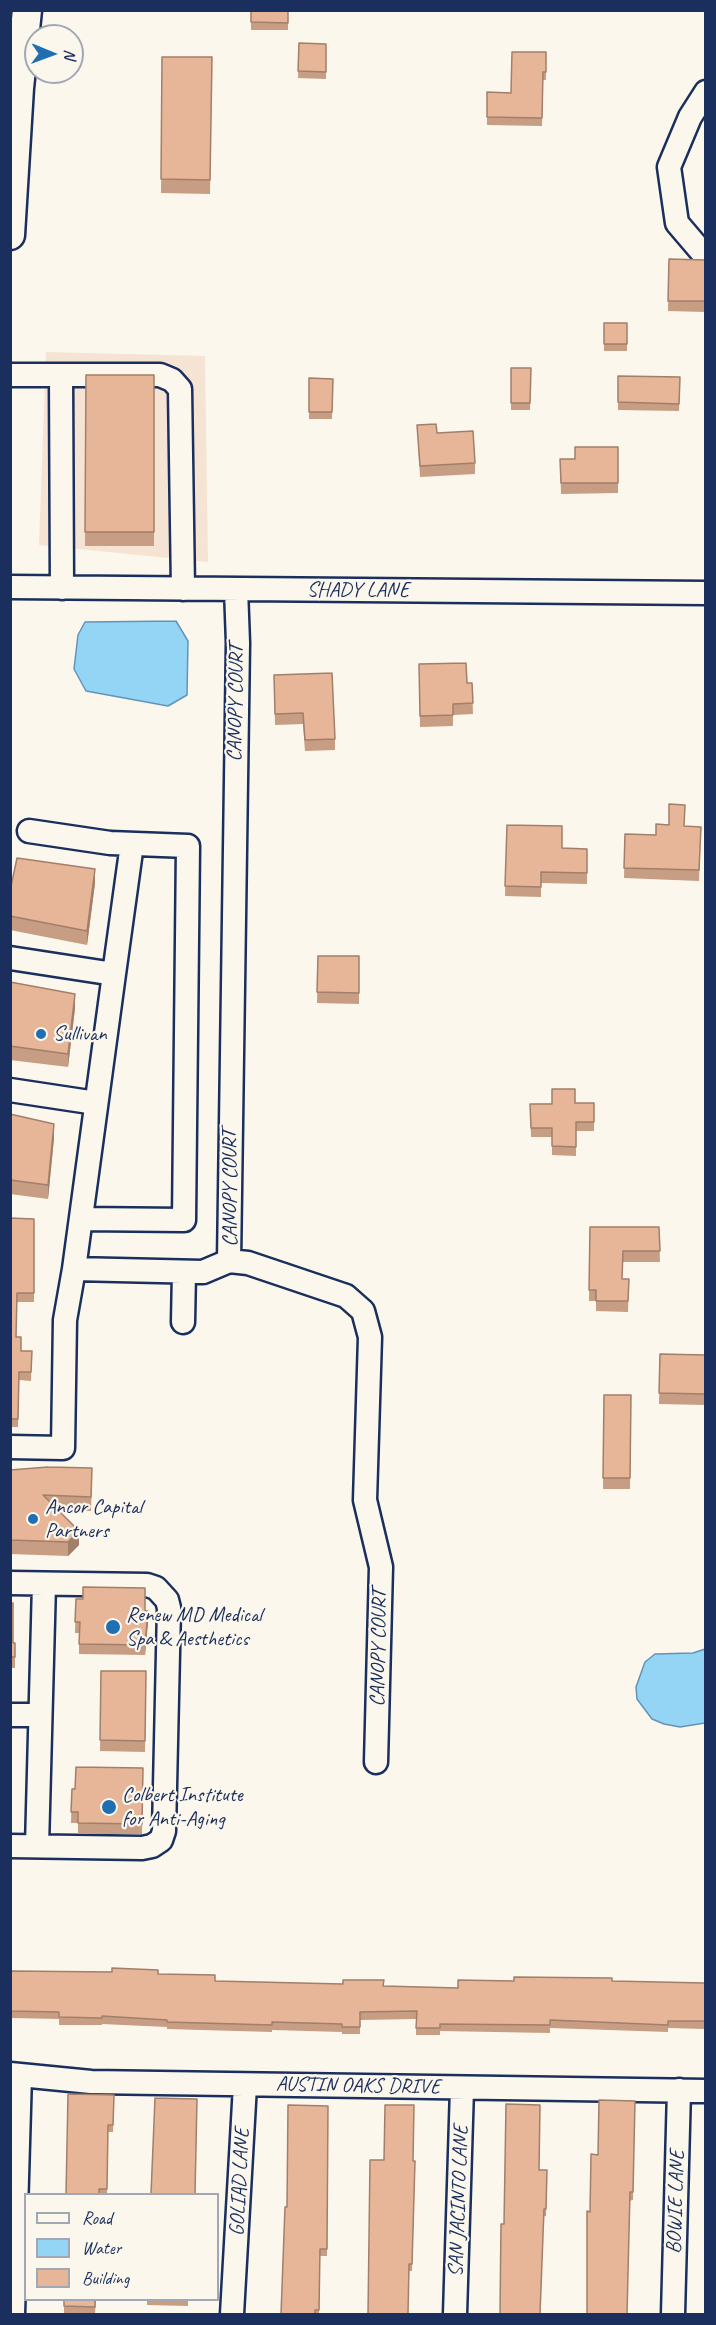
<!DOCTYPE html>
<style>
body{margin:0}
#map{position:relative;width:716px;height:2325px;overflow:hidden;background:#fbf7ec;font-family:Caveat,sans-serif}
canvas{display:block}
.frame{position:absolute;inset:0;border:12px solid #1b2f5e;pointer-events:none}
.legend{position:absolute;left:24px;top:2193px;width:195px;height:108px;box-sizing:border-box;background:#fbf7ec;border:2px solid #a1a7b3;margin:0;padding:8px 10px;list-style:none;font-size:18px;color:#1b2f5e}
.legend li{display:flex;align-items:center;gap:12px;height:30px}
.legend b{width:30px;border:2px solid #a1a7b3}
.north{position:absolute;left:24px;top:24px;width:60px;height:60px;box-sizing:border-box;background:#fbf7ec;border:2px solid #a1a7b3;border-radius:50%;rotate:91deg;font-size:16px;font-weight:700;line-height:24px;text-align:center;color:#1b2f5e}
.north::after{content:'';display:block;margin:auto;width:21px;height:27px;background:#1f6fb2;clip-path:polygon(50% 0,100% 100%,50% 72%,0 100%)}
</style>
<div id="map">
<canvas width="716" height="2325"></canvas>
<div class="frame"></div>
<ul class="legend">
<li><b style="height:8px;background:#fbf7ec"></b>Road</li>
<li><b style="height:16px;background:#94d5f5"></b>Water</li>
<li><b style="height:16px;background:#e7b698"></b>Building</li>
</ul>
<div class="north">N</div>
</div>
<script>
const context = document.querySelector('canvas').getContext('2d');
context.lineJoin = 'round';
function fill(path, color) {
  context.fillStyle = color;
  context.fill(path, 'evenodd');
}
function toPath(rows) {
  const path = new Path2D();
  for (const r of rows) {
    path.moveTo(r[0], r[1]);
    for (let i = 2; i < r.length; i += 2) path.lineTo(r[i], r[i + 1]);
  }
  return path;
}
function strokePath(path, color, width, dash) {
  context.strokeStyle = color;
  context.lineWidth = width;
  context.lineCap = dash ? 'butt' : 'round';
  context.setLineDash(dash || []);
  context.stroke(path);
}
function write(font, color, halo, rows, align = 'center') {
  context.font = font + ' Caveat,sans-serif';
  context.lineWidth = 4.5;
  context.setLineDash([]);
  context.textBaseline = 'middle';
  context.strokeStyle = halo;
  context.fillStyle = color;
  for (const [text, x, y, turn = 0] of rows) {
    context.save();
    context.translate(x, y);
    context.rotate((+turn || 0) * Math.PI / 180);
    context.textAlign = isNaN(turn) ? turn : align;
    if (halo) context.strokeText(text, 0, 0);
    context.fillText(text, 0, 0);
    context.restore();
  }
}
const built = toPath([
 [46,352,205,356,208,562,39,545]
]);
const water = toPath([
 [176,621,188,641,187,695,168,706,86,691,74,669,78,635,85,622,176,621],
 [705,1649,705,1723,680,1727,664,1724,652,1719,637,1699,636,1687,645,1662,655,1654,693,1653,705,1649]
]);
const minor = toPath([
 [706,92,690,117,669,167,677,223,706,257],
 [10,375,160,375,172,380,180,389,183,589],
 [61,375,62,588],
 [10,587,706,593],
 [236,589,238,643,229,1261,248,1263,346,1296,363,1311,370,1337,365,1500,381,1567,376,1762],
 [29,831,110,843,188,846,184,1220,81,1219],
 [10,958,114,974,74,1269,203,1272,229,1261],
 [114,974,132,844],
 [10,1090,96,1103],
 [183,1322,184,1272],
 [10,1447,63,1448,65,1320,74,1269],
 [10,1583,147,1585,156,1588,167,1600,169,1608,164,1831,161,1840,152,1846,142,1848,10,1846],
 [10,1715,40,1715],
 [37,1846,44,1584],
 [10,2074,91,2082,706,2091],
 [13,2314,20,2075],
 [232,2314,245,2085],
 [455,2314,462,2088],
 [673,2314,679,2090]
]);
const major = toPath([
 [10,235,19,88,27,10]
]);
const wall = toPath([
 [251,10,288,10,288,30,251,30],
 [299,43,326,44,326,79,298,78],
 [546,52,546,80,543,80,542,126,487,125,487,92,511,93],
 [162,57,212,57,210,194,161,193],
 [669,259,705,260,705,312,668,311],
 [604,323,627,323,627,351,604,351],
 [511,368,531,368,530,410,511,410],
 [86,375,154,375,154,546,85,546],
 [618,376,680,377,679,411,618,410],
 [309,378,333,379,332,419,309,419],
 [417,425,437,433,475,463,475,474,420,477],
 [618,447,618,493,561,494,560,459,575,459],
 [419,664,467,683,472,683,473,714,453,715,453,726,420,727],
 [274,675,335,739,335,750,305,751,303,724,275,725],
 [507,825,562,848,587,849,587,884,541,883,541,897,505,896],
 [685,826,701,827,699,881,624,878,625,834,656,835],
 [95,883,87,945,10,930,10,891],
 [318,956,359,956,359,1004,317,1003],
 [10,982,75,1008,68,1067,10,1060],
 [575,1103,594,1103,594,1131,576,1131,576,1156,552,1155,552,1137,531,1137,530,1104],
 [10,1114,54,1138,48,1199,10,1194],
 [10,1218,34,1219,34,1302,17,1302,16,1337,21,1351,32,1351,31,1381,19,1380,18,1427,10,1427],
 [590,1227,659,1227,660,1262,623,1262,622,1279,629,1279,628,1312,596,1311,596,1301,589,1301],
 [660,1354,705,1355,705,1405,659,1404],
 [604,1395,631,1395,630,1489,603,1489],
 [10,1470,92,1482,91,1511,58,1510,79,1545,68,1556,10,1554],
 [76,1599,145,1611,148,1622,145,1655,79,1654,79,1633,75,1633],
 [10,1603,13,1643,15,1643,15,1668,11,1668,11,1678],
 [101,1671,146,1671,145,1752,100,1751],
 [143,1768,142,1834,78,1834,78,1823,71,1823,72,1789],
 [10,1971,158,1974,215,1981,458,1988,514,1981,705,1983,705,2029,668,2028,668,2032,550,2028,550,2033,440,2031,440,2035,416,2035,416,2019,360,2020,360,2034,342,2034,342,2032,272,2030,272,2032,167,2029,167,2027,102,2024,102,2025,59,2025,59,2019,10,2018],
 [114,2095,113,2132,108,2132,107,2194,66,2194],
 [635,2101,633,2200,590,2212,598,2155],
 [328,2106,327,2256,320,2256,319,2314,281,2314,287,2207],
 [384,2160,413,2161,415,2168,412,2271,409,2271],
 [539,2170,547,2170,546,2216,504,2224],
 [64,2300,96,2300,95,2314,64,2314],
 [147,2300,188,2300,188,2306,147,2305]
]);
const shadedWall = toPath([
 [95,869,95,883,87,945,87,931],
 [75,994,75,1008,68,1067,68,1054],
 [54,1124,54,1138,48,1199,48,1185],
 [79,1531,79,1545,68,1556,68,1542],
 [148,1611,148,1622,145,1655,145,1645]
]);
const building = toPath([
 [251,10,288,10,288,23,251,22,251,10],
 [299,43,326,44,326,72,298,71,299,43],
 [512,52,546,52,546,72,543,72,542,118,487,117,487,92,511,93,512,52],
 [162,57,212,57,210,180,161,179,162,57],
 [669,259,705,260,705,301,668,301,669,259],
 [604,323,627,323,627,344,604,344,604,323],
 [511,368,531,368,530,403,511,403,511,368],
 [86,375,154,375,154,532,85,532,86,375],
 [618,376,680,377,679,404,618,402,618,376],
 [309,378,333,379,332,412,309,412,309,378],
 [436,424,437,433,473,431,475,463,420,466,417,425,436,424],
 [575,447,618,447,618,483,561,483,560,459,575,459,575,447],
 [466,663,467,683,472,683,473,703,453,704,453,715,420,716,419,664,466,663],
 [332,673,335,739,305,740,303,713,275,714,274,675,332,673],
 [669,804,685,805,684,826,701,827,699,870,624,868,625,834,656,835,656,824,669,825,669,804],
 [507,825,562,826,562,848,587,849,587,873,541,872,541,887,505,886,507,825],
 [17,858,95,869,87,931,10,916,10,891,17,858],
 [318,956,359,956,359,993,317,992,318,956],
 [10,982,75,994,68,1054,10,1046,10,982],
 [552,1089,575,1089,575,1103,594,1103,594,1122,576,1122,576,1147,552,1146,552,1128,531,1128,530,1104,552,1104,552,1089],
 [10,1114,54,1124,48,1185,10,1180,10,1114],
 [10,1218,34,1219,34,1293,17,1293,16,1337,21,1337,21,1351,32,1351,31,1372,19,1372,18,1419,10,1419,10,1218],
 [590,1227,659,1227,660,1251,623,1251,622,1279,629,1279,628,1301,596,1301,596,1290,589,1290,590,1227],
 [660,1354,705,1355,705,1394,659,1393,660,1354],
 [604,1395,631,1395,630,1478,603,1478,604,1395],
 [48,1467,92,1468,91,1497,43,1495,79,1531,68,1542,10,1540,10,1470,48,1467],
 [83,1587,145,1588,145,1611,148,1611,145,1645,79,1644,80,1622,75,1622,76,1599,83,1599,83,1587],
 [10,1603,13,1603,13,1643,15,1643,15,1657,11,1657,11,1667,10,1603],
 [101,1671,146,1671,145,1741,100,1740,101,1671],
 [76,1767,143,1768,142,1824,78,1823,78,1812,71,1812,72,1789,75,1789,76,1767],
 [112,1968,158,1970,158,1974,215,1975,215,1981,343,1984,343,1980,384,1980,383,1986,458,1988,458,1980,514,1981,514,1977,612,1978,612,1981,705,1983,705,2021,668,2021,668,2025,550,2020,550,2025,440,2024,440,2028,416,2028,417,2011,360,2012,360,2027,342,2027,342,2024,272,2022,272,2025,167,2022,167,2020,102,2016,102,2018,59,2017,59,2012,10,2011,10,1971,112,1972,112,1968],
 [68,2094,114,2095,113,2125,108,2125,107,2189,99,2189,99,2194,66,2194,68,2094],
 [155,2098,197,2099,195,2194,151,2194,155,2098],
 [599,2100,635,2101,633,2192,630,2192,627,2314,587,2314,587,2211,590,2212,591,2154,598,2155,599,2100],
 [506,2104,540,2105,539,2170,547,2170,546,2209,544,2209,540,2314,500,2314,501,2224,504,2224,506,2104],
 [288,2105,328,2106,327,2249,320,2249,319,2310,315,2310,315,2314,281,2314,285,2207,287,2207,288,2105],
 [385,2105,414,2105,413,2161,415,2161,412,2264,409,2264,408,2314,368,2314,370,2160,384,2160,385,2105],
 [64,2300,95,2300,95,2307,64,2306,64,2300]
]);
const markers = [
 [41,1034,6,"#1f6fb2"],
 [33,1519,6,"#1f6fb2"],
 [113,1627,8,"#1f6fb2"],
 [109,1807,8,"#1f6fb2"]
];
const streetNames = [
 ["SHADY LANE",358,590],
 ["CANOPY COURT",236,703,-89],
 ["CANOPY COURT",230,1188,-90],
 ["CANOPY COURT",379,1648,-89],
 ["AUSTIN OAKS DRIVE",358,2086,1],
 ["GOLIAD LANE",240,2182,-87],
 ["SAN JACINTO LANE",459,2201,-88],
 ["BOWIE LANE",676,2202,-88]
];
const poiNames = [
 ["Sullivan",53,1034],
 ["Ancor Capital",45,1507],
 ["Partners",45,1531],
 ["Renew MD Medical",126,1615],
 ["Spa & Aesthetics",126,1639],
 ["Colbert Institute",122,1795],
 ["for Anti-Aging",122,1819]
];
fill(built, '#f5e4d3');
fill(water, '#94d5f5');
strokePath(water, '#6493b9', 1.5);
strokePath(minor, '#1b2f5e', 27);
strokePath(major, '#1b2f5e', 33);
strokePath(minor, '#fbf7ec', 22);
strokePath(major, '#fbf7ec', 28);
fill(wall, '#c79d83');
fill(shadedWall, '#a27f6a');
fill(building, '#e7b698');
strokePath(building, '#a27f6a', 1.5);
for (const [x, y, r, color] of markers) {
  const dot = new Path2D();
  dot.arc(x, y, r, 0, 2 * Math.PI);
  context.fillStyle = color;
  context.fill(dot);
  strokePath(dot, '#fbf7ec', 2);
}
write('21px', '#1b2f5e', '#fbf7ec', streetNames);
write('21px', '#1b2f5e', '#fbf7ec', poiNames, 'left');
</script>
